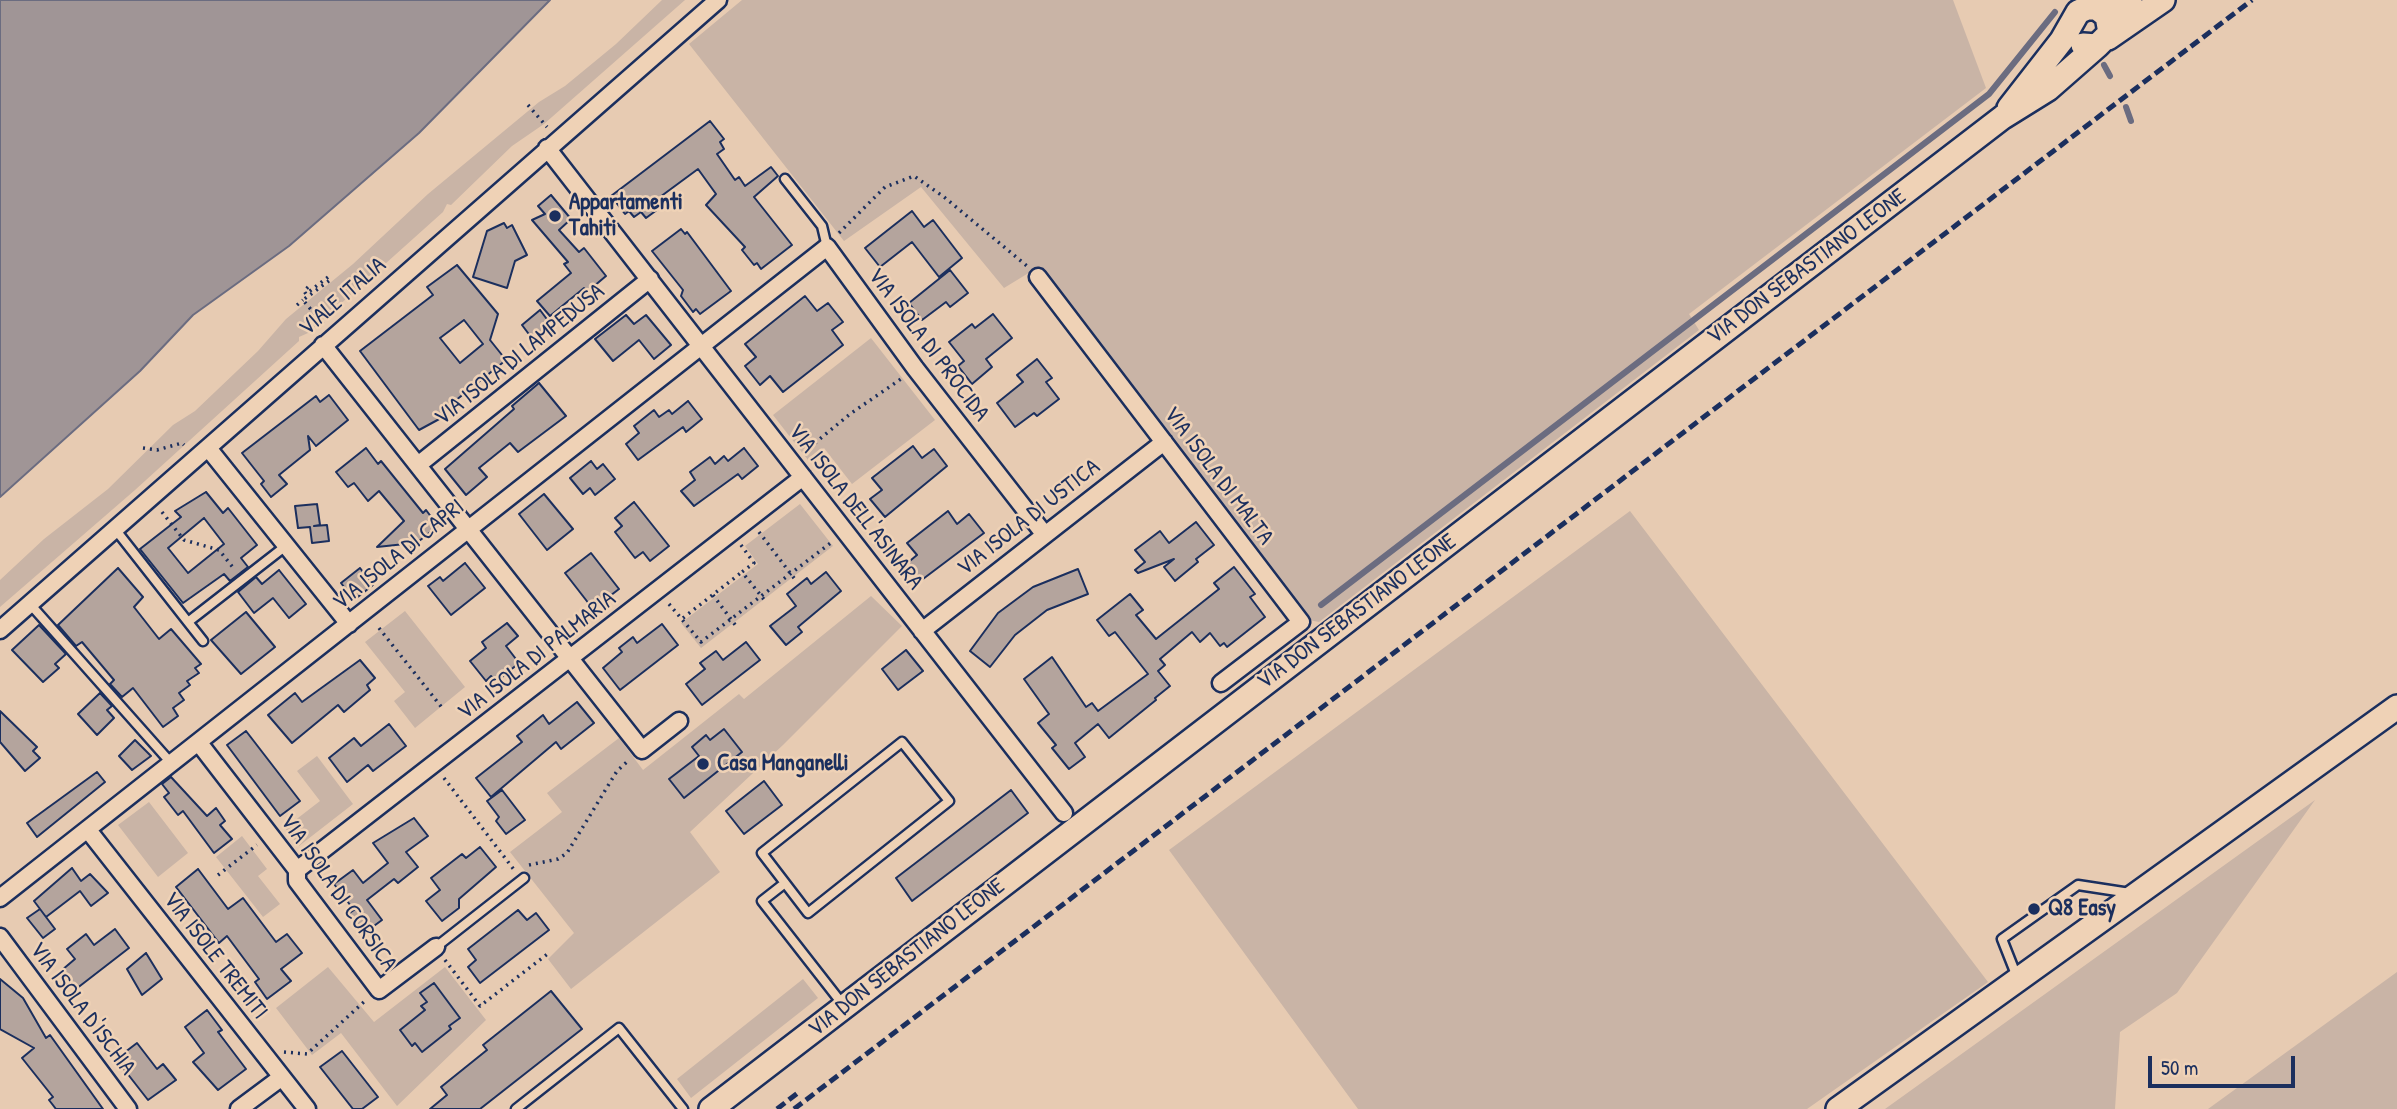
<!DOCTYPE html>
<style>
body{margin:0}
#map{position:relative;width:2397px;height:1109px;overflow:hidden;background:#e7cbb2;font-family:"Patrick Hand",sans-serif}
canvas{display:block}
.scale{position:absolute;left:2148px;top:1056px;width:147px;height:32px;box-sizing:border-box;border:4px solid #1b2f5e;border-top:0;padding-left:9px;font-size:21px;line-height:24px;white-space:nowrap;color:#1b2f5e;-webkit-text-stroke:5px #efd2b6;paint-order:stroke}
</style>
<div id="map">
<canvas width="2397" height="1109"></canvas>
<div class="scale">50 m</div>
</div>
<script>
const context = document.querySelector('canvas').getContext('2d');
context.lineJoin = 'round';
function fill(path, color) {
  context.fillStyle = color;
  context.fill(path, 'evenodd');
}
function toPath(rows) {
  const path = new Path2D();
  for (const r of rows) {
    path.moveTo(r[0], r[1]);
    for (let i = 2; i < r.length; i += 2) path.lineTo(r[i], r[i + 1]);
  }
  return path;
}
function strokePath(path, color, width, dash) {
  context.strokeStyle = color;
  context.lineWidth = width;
  context.lineCap = dash ? 'butt' : 'round';
  context.setLineDash(dash || []);
  context.stroke(path);
}
function write(font, color, halo, rows, align = 'center') {
  context.font = font + ' "Patrick Hand",sans-serif';
  context.lineWidth = 5;
  context.setLineDash([]);
  context.textBaseline = 'middle';
  context.strokeStyle = halo;
  context.fillStyle = color;
  for (const [text, x, y, turn = 0] of rows) {
    context.save();
    context.translate(x, y);
    context.rotate((+turn || 0) * Math.PI / 180);
    context.textAlign = isNaN(turn) ? turn : align;
    if (halo) context.strokeText(text, 0, 0);
    context.fillText(text, 0, 0);
    context.restore();
  }
}
const green = toPath([
 [662,0,685,0,544,124,512,146,451,205,447,204,443,212,308,333,299,337,299,341,135,490,0,607,0,580,44,539,108,489,173,425,195,411,258,351,286,319,353,264,428,194,539,102,565,86,616,44],
 [742,0,1953,0,1986,88,1689,314,1699,330,1319,622,1309,620,1040,266,1004,288,921,187,844,241,689,44],
 [871,338,935,420,852,484,824,448,808,460,773,415],
 [800,504,833,546,701,648,681,623,758,564,745,546],
 [1630,511,1988,982,1807,1109,1358,1109,1169,850],
 [871,596,902,626,783,745,690,832,720,872,571,989,548,959,574,933,510,852,562,812,547,793,619,738,643,770,739,694,744,699],
 [405,611,465,687,415,728,394,701,405,692,365,642],
 [317,756,353,804,299,846,285,828,320,801,297,771],
 [2315,800,2177,993,2120,1032,2115,1109,1885,1109],
 [149,802,188,853,158,877,118,825],
 [242,836,267,869,258,876,280,904,263,917,216,857],
 [328,967,374,1022,445,967,486,1020,397,1106,341,1033,312,1055,276,1008],
 [2397,972,2397,1109,2208,1109],
 [803,979,818,998,691,1098,677,1079]
]);
const water = toPath([
 [0,0,550,0,419,133,289,246,193,315,140,371,0,497,0,0]
]);
const stream = toPath([
 [2104,65,2110,76],
 [2126,107,2131,121],
 [1321,605,1989,94,2055,12]
]);
const building = toPath([
 [710,121,724,139,720,142,724,149,717,154,735,180,739,177,745,186,771,167,778,176,754,197,792,245,761,269,757,263,754,265,742,250,745,247,706,205,716,194,698,169,660,197,665,204,646,218,641,212,634,217,629,211,625,214,611,196,710,121],
 [551,195,571,219,559,230,579,252,584,248,606,276,587,292,584,288,550,316,537,301,571,273,564,264,568,262,532,220,545,214,538,206,551,195],
 [912,211,924,227,933,220,962,258,939,277,912,242,880,267,865,248,912,211],
 [504,223,507,228,512,225,527,255,515,261,507,288,473,277,487,231,504,223],
 [681,229,685,234,687,232,731,291,700,314,696,309,693,312,681,296,683,290,652,251,681,229],
 [457,265,498,314,490,340,506,360,440,413,443,417,419,430,360,351,433,295,427,287,457,265],
 [464,320,483,344,460,363,440,338,464,320],
 [950,270,968,293,950,307,946,302,922,320,909,303,950,270],
 [805,296,817,311,828,303,843,322,832,330,843,345,783,392,770,376,760,385,745,366,756,357,745,344,805,296],
 [540,310,552,326,534,341,522,325,540,310],
 [993,314,1012,338,986,359,992,367,972,384,958,366,964,361,949,342,972,324,975,328,993,314],
 [626,315,634,324,646,315,671,345,654,359,639,340,613,361,595,339,626,315],
 [1037,359,1052,378,1046,382,1059,399,1037,416,1034,413,1015,427,997,403,1023,382,1017,375,1037,359],
 [539,383,566,416,518,452,510,443,479,468,487,477,466,495,445,469,514,409,512,406,539,383],
 [329,395,348,420,316,446,308,436,310,450,279,475,287,484,271,497,261,484,264,481,242,453,316,396,320,402,329,395],
 [688,401,702,419,686,432,683,427,638,460,626,444,639,433,634,426,654,410,659,417,669,410,672,414,688,401],
 [913,446,922,458,934,449,947,466,885,517,870,499,882,490,872,478,913,446],
 [366,448,378,464,381,461,423,513,426,510,438,526,409,549,405,544,377,547,404,521,379,491,368,501,354,483,348,487,336,472,366,448],
 [744,448,758,466,742,479,738,474,694,506,681,491,695,480,690,472,710,457,715,464,724,456,728,461,744,448],
 [591,461,597,469,603,464,615,479,595,495,590,488,583,494,570,478,591,461],
 [206,492,223,513,228,508,257,545,241,558,248,567,230,581,224,574,183,603,140,549,181,517,175,511,206,492],
 [204,518,224,544,188,573,168,548,204,518],
 [544,494,573,529,547,550,519,514,544,494],
 [634,502,669,546,650,561,643,552,635,558,615,532,622,526,615,518,634,502],
 [317,504,320,525,314,526,327,525,329,541,312,543,310,527,298,528,295,506,317,504],
 [948,511,957,524,969,514,984,533,919,582,905,565,917,555,907,543,948,511],
 [1196,522,1214,545,1196,559,1198,562,1175,581,1164,567,1174,559,1138,573,1135,570,1145,562,1135,550,1160,531,1169,543,1196,522],
 [591,553,619,589,593,609,565,573,591,553],
 [465,563,485,588,451,615,428,586,440,577,443,581,465,563],
 [1234,567,1255,594,1250,597,1265,617,1227,647,1224,643,1220,646,1210,633,1200,642,1192,632,1160,659,1165,665,1158,671,1170,686,1155,698,1156,700,1109,738,1098,724,1075,743,1085,757,1069,769,1052,748,1056,745,1038,723,1049,714,1024,679,1052,657,1086,707,1092,703,1098,711,1148,674,1115,632,1109,636,1097,620,1130,594,1143,610,1136,615,1156,639,1219,589,1214,583,1234,567],
 [118,568,143,597,134,607,159,639,171,629,201,664,195,668,199,673,187,681,190,685,179,693,184,700,173,708,178,716,163,727,133,688,122,697,110,684,114,680,82,642,76,646,58,625,118,568],
 [360,568,373,585,354,600,341,583,360,568],
 [1078,569,1088,594,1047,610,1015,635,990,667,970,651,998,613,1033,587,1078,569],
 [279,570,306,604,289,618,273,598,254,613,238,592,256,577,262,584,279,570],
 [826,572,841,591,798,627,802,632,786,645,770,626,796,606,787,594,807,578,811,584,826,572],
 [246,612,275,647,241,674,211,640,246,612],
 [507,623,518,636,506,646,519,663,496,682,491,676,486,681,470,661,486,648,482,642,507,623],
 [662,624,678,645,620,690,603,668,622,652,619,648,633,637,637,643,662,624],
 [39,625,66,654,55,664,59,668,43,682,12,650,39,625],
 [746,642,760,660,702,705,686,684,705,669,700,663,716,651,723,660,746,642],
 [906,650,923,671,898,690,882,669,906,650],
 [360,660,375,678,367,685,370,690,344,712,338,705,292,743,268,715,295,693,302,702,360,660],
 [100,693,112,706,107,710,114,718,97,735,78,714,100,693],
 [577,702,594,723,561,749,556,742,491,797,476,778,522,742,517,736,543,715,549,724,577,702],
 [0,711,37,747,33,751,40,758,25,771,0,742,0,711],
 [389,724,406,746,373,771,368,765,347,782,329,758,354,738,361,746,389,724],
 [724,729,742,752,684,798,669,779,699,756,692,747,706,735,710,740,724,729],
 [246,731,300,801,280,816,227,745,246,731],
 [135,740,151,756,132,770,119,756,135,740],
 [97,772,105,782,37,837,27,823,97,772],
 [171,777,207,816,216,808,225,821,220,825,232,839,214,853,183,811,178,815,164,797,169,793,162,784,171,777],
 [764,781,782,805,744,834,726,811,764,781],
 [502,790,525,820,506,834,496,821,499,817,487,801,502,790],
 [1011,790,1028,813,912,901,896,878,1011,790],
 [414,818,428,836,406,852,418,867,398,883,394,879,367,900,382,920,363,934,348,914,354,910,334,884,353,870,363,883,388,863,373,843,414,818],
 [480,847,496,867,459,899,459,908,442,921,426,901,440,890,431,878,462,854,466,858,480,847],
 [72,868,81,881,90,874,108,893,91,906,80,891,46,917,34,901,72,868],
 [198,869,228,909,243,898,276,942,287,934,302,953,281,969,291,981,267,999,255,982,259,979,227,936,219,943,176,887,198,869],
 [40,909,55,929,43,938,27,918,40,909],
 [518,910,527,920,536,913,549,930,480,983,468,967,476,960,468,949,518,910],
 [115,929,129,948,76,989,62,970,75,959,67,949,86,934,94,945,115,929],
 [146,953,162,979,142,995,127,969,146,953],
 [0,979,23,998,46,1038,50,1035,103,1109,56,1109,49,1100,53,1097,22,1058,34,1048,0,1029,0,979],
 [434,983,460,1018,449,1026,451,1029,422,1052,415,1043,412,1046,400,1030,425,1010,421,1006,427,1002,420,993,434,983],
 [551,991,582,1029,480,1109,430,1109,447,1095,441,1087,487,1050,483,1045,551,991],
 [207,1010,222,1030,218,1032,246,1069,218,1090,193,1062,204,1053,185,1027,207,1010],
 [137,1043,157,1069,163,1064,176,1080,148,1100,116,1059,137,1043],
 [342,1051,378,1097,362,1109,353,1109,320,1067,342,1051]
]);
const path = toPath([
 [528,105,547,127],
 [839,233,885,187,914,176,944,197,1027,266],
 [308,287,304,291,306,294,328,277,330,280,303,300,323,324],
 [297,305,303,300],
 [143,448,157,450,182,443,184,445],
 [804,452,850,414,901,379],
 [162,512,184,540,219,550,235,570],
 [759,532,797,582],
 [741,545,754,563,742,572,766,602],
 [713,595,736,626],
 [669,604,701,642,832,542],
 [683,618,742,572],
 [379,628,443,709],
 [444,778,515,871],
 [529,865,558,859,567,853,617,771,629,760],
 [218,875,257,845],
 [445,960,480,1006,550,952],
 [284,1052,307,1054,366,1000]
]);
const lane = toPath([
 [785,179,822,226,827,247],
 [115,529,188,622,287,545],
 [30,604,172,764],
 [188,622,203,641],
 [902,742,949,801,808,913,762,853,902,742],
 [785,883,762,901,844,1006],
 [436,947,524,878],
 [2017,977,2002,939,2078,885,2130,893],
 [516,1109,619,1028,683,1109]
]);
const street = toPath([
 [547,148,1064,813],
 [1038,277,1301,622,1221,683],
 [323,345,642,750,679,721],
 [208,448,349,624],
 [418,465,650,279],
 [0,630,718,0],
 [922,631,1164,442],
 [199,743,297,870,297,881,379,990,436,947],
 [88,830,307,1109],
 [297,870,803,477],
 [0,898,827,247,915,368,1045,535],
 [0,937,128,1109],
 [239,1109,282,1077]
]);
const secondary = toPath([
 [2108,38,2163,0],
 [2083,45,2097,46,2110,33,2107,16,2098,9],
 [2009,108,2062,40,2078,12,2087,8,2115,7,2130,0],
 [711,1109,2003,117,2048,89,2097,46],
 [1838,1109,2397,707]
]);
const rail = toPath([
 [777,1109,799,1092],
 [794,1109,2252,0]
]);
const markers = [
 [555,216,7,"#1b2f5e"],
 [703,764,7,"#1b2f5e"],
 [2034,909,7,"#1b2f5e"]
];
const poiNames = [
 ["Appartamenti",569,203],
 ["Tahiti",569,229],
 ["Casa Manganelli",717,764],
 ["Q8 Easy",2048,909]
];
const streetNames = [
 ["VIA DON SEBASTIANO LEONE",1807,267,-37],
 ["VIALE ITALIA",343,297,-41],
 ["VIA ISOLA DI PROCIDA",928,345,53],
 ["VIA ISOLA DI LAMPEDUSA",520,355,-39],
 ["VIA ISOLA DI MALTA",1218,476,53],
 ["VIA ISOLA DELL'ASINARA",855,507,52],
 ["VIA ISOLA DI USTICA",1029,518,-38],
 ["VIA ISOLA DI CAPRI",399,555,-39],
 ["VIA DON SEBASTIANO LEONE",1357,612,-37],
 ["VIA ISOLA DI PALMARIA",537,656,-38],
 ["VIA ISOLA DI CORSICA",338,893,55],
 ["VIA ISOLE TREMITI",215,956,52],
 ["VIA DON SEBASTIANO LEONE",907,958,-38],
 ["VIA ISOLA D'ISCHIA",82,1009,53]
];
fill(green, '#c9b4a6');
fill(water, '#a09596');
strokePath(water, '#6b6c80', 2);
strokePath(stream, '#6b6c80', 6);
fill(building, '#b4a49d');
strokePath(building, '#1b2f5e', 2);
strokePath(lane, '#1b2f5e', 13);
strokePath(street, '#1b2f5e', 21);
strokePath(secondary, '#1b2f5e', 28);
strokePath(path, '#1b2f5e', 3.5, [2, 5]);
strokePath(lane, '#efd2b6', 8);
strokePath(street, '#efd2b6', 16);
strokePath(secondary, '#efd2b6', 23);
strokePath(rail, '#1b2f5e', 5, [10, 5]);
for (const [x, y, r, color] of markers) {
  const dot = new Path2D();
  dot.arc(x, y, r, 0, 2 * Math.PI);
  context.fillStyle = color;
  context.fill(dot);
  strokePath(dot, '#efd2b6', 2.5);
}
write('bold 23px', '#1b2f5e', '#efd2b6', poiNames, 'left');
write('23px', '#1b2f5e', '#efd2b6', streetNames);
</script>
